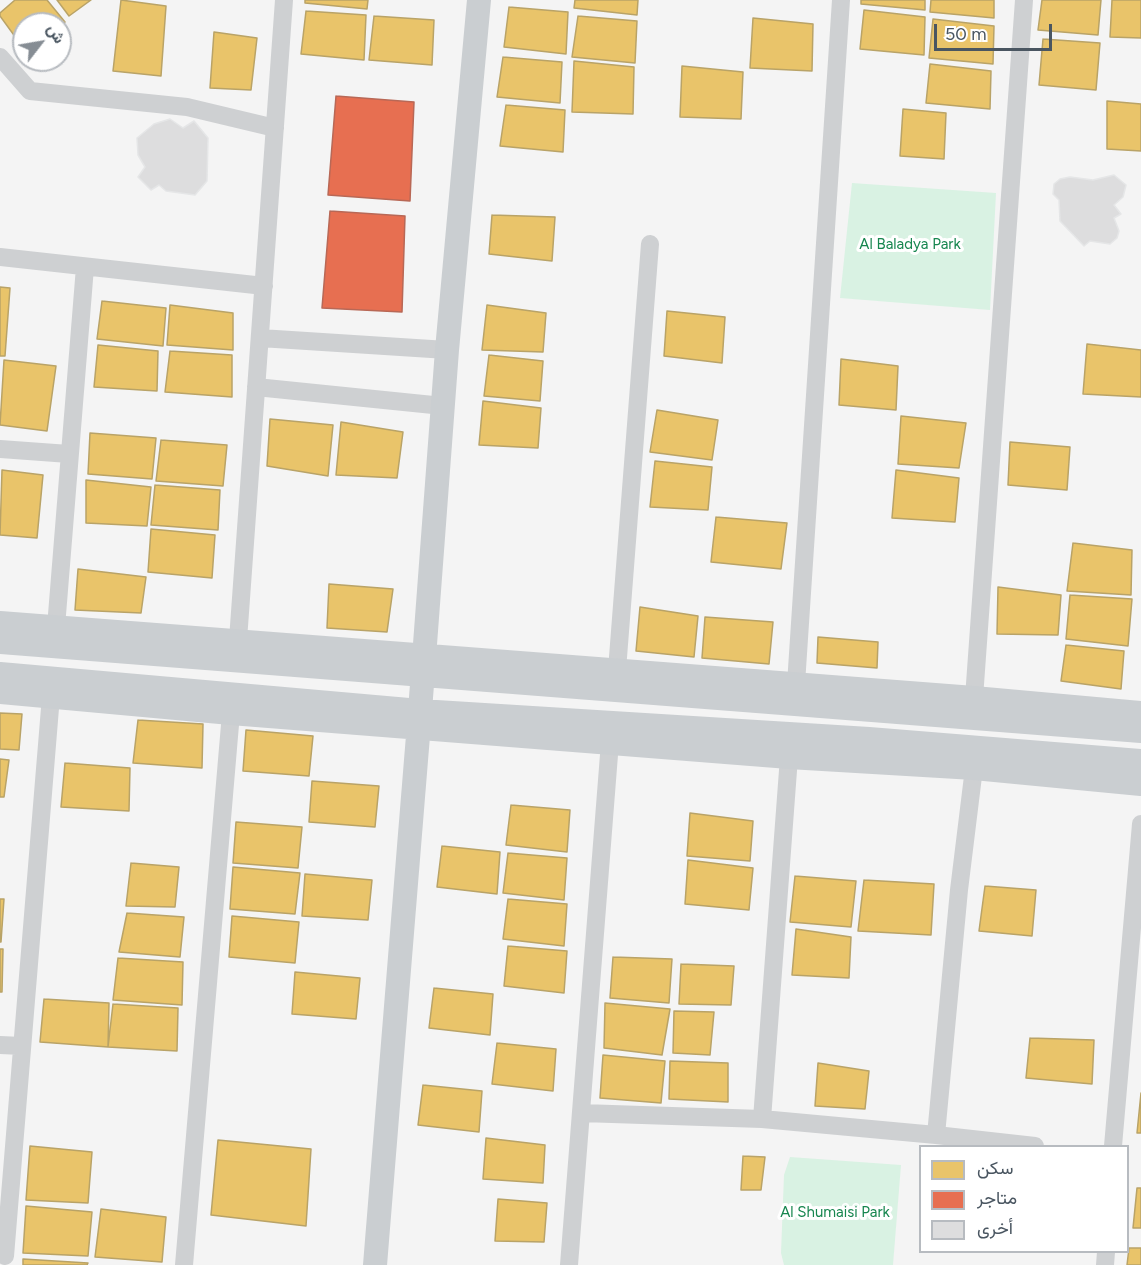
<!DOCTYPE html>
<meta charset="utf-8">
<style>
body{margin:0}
#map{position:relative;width:1141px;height:1265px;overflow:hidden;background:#f4f4f4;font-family:Figtree,Vazirmatn,sans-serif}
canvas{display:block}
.legend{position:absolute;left:919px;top:1145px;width:210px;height:108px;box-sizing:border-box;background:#fff;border:2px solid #b7bbc0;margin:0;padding:8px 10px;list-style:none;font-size:18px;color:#4a5661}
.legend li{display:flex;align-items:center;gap:12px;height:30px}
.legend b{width:30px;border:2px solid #b7bbc0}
.north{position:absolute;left:12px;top:12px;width:60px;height:60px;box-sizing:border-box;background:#fff;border:2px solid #b7bbc0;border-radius:50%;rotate:59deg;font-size:16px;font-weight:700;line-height:24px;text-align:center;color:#4a5661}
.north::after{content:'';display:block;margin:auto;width:21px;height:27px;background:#868d94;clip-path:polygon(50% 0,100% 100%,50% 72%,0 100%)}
.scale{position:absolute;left:934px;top:24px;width:118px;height:27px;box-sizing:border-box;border:3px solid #4a5661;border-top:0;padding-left:8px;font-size:18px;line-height:21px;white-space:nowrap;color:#4a5661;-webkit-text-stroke:4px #fff;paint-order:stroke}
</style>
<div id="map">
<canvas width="1141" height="1265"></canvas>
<ul class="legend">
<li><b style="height:16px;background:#e9c46a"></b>سكن</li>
<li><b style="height:16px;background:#e76f51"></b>متاجر</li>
<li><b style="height:16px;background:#ddddde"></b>أخرى</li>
</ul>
<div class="north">ش</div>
<div class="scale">50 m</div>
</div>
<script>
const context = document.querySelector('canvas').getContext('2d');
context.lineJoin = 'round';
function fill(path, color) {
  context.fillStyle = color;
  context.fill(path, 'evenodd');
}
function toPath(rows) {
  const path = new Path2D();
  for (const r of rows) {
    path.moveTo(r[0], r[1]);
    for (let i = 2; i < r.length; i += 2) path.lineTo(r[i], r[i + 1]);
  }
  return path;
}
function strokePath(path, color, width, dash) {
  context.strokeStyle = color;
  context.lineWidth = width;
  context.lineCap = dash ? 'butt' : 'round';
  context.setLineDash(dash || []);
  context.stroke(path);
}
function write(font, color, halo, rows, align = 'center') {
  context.font = font + ' Figtree,sans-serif';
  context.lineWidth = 6;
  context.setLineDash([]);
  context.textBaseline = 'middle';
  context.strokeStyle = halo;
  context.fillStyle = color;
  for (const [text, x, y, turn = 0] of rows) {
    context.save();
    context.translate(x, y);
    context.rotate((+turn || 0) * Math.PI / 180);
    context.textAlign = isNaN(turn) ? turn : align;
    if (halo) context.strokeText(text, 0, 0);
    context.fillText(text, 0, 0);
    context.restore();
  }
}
const green = toPath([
 [852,183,996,193,990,310,840,298],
 [790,1157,901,1165,893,1265,784,1265,781,1253,784,1175]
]);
const homes = toPath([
 [15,0,47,0,65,22,60,27,60,24,24,24,24,49,0,16,0,13,15,0],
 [57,0,91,0,69,16,57,0],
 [121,0,166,6,161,76,113,71,121,0],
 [305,0,368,0,367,9,305,3,305,0],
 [575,0,638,0,637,15,574,8,575,0],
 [861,0,925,0,925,10,861,4,861,0],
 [931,0,994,0,994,18,930,12,931,0],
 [1042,0,1101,0,1098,35,1038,30,1042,0],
 [1112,0,1141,0,1141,38,1110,37,1112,0],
 [509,7,568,12,566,54,504,47,509,7],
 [864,10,925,17,924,55,860,49,864,10],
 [306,11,366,15,364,60,301,54,306,11],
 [374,16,434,20,432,65,369,60,374,16],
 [578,16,637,21,635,63,572,57,578,16],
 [753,18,813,24,812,71,750,68,753,18],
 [933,19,994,26,993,64,929,58,933,19],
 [214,32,257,38,251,90,210,88,214,32],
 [1043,39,1100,43,1096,90,1039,85,1043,39],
 [503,57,562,62,560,103,497,97,503,57],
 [574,61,634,67,633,114,572,112,574,61],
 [930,64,991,71,990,109,926,103,930,64],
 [682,66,743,72,741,119,680,117,682,66],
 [1107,101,1141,104,1141,151,1107,149,1107,101],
 [506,105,565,110,563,152,500,146,506,105],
 [903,109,946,113,944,159,900,156,903,109],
 [492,215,555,217,552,261,489,254,492,215],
 [0,287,10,288,5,356,0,356,0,287],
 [102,301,166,308,163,346,97,339,102,301],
 [170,305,233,313,233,350,167,345,170,305],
 [487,305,546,313,543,352,482,350,487,305],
 [667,311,725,317,722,363,664,356,667,311],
 [1087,344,1141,350,1141,397,1083,394,1087,344],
 [98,345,158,351,157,391,94,387,98,345],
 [170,351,232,355,232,397,165,392,170,351],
 [489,355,543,361,540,401,484,396,489,355],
 [841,359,898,366,896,410,839,405,841,359],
 [4,360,56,366,47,431,0,425,4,360],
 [483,401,541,408,538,448,479,445,483,401],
 [657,410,718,420,712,460,650,452,657,410],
 [901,416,966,423,959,468,898,464,901,416],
 [270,419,333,425,328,476,267,466,270,419],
 [341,422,403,432,397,478,336,475,341,422],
 [90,433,156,438,152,479,88,474,90,433],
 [161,440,227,445,223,486,156,481,161,440],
 [1010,442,1070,447,1067,490,1008,485,1010,442],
 [655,461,712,467,708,510,650,507,655,461],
 [2,470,43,475,37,538,0,535,2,470],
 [896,470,959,478,955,522,892,518,896,470],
 [86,480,151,487,147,526,86,523,86,480],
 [155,485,220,490,218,530,151,525,155,485],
 [716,517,787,523,781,569,711,562,716,517],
 [151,529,215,535,212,578,148,572,151,529],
 [1073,543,1132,550,1131,595,1067,591,1073,543],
 [78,569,146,577,141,613,75,610,78,569],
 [329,584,393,589,387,632,327,628,329,584],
 [998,587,1061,595,1058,635,997,634,998,587],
 [1070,595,1132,599,1128,646,1066,639,1070,595],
 [640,607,698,616,694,657,636,651,640,607],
 [705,617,773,622,769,664,702,658,705,617],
 [818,637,878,642,877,668,817,663,818,637],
 [1066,645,1124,651,1121,689,1061,681,1066,645],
 [0,713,22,714,19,750,0,749,0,713],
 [138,720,203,724,202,768,133,763,138,720],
 [246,730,313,736,309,776,243,771,246,730],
 [0,759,9,760,4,797,0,797,0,759],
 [65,763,130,768,129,811,61,807,65,763],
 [312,781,379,786,375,827,309,822,312,781],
 [511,805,570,810,567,852,506,845,511,805],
 [690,813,753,821,750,861,687,856,690,813],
 [236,822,302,827,298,868,233,863,236,822],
 [442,846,500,852,497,894,437,887,442,846],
 [508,853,567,858,564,900,503,893,508,853],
 [688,860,753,868,749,910,685,904,688,860],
 [131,863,179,867,175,907,126,906,131,863],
 [233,867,300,873,295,914,230,909,233,867],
 [305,874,372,880,368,920,302,916,305,874],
 [795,876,856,881,851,927,790,922,795,876],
 [864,880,934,884,931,935,858,931,864,880],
 [985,886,1036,890,1032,936,979,931,985,886],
 [0,899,4,899,1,942,0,942,0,899],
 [508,899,567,904,564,946,503,939,508,899],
 [127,913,184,917,180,957,119,952,127,913],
 [232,916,299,922,295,963,229,957,232,916],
 [796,929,851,937,849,978,792,975,796,929],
 [508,946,567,951,564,993,504,986,508,946],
 [0,949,3,949,2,992,0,992,0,949],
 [613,957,672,959,669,1003,610,998,613,957],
 [118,958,183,962,182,1005,113,1000,118,958],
 [681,964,734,966,731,1005,679,1004,681,964],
 [295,972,360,978,356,1019,292,1014,295,972],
 [434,988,493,994,490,1035,429,1028,434,988],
 [44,999,109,1003,108,1047,40,1042,44,999],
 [605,1003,670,1009,662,1055,604,1048,605,1003],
 [113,1004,178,1008,177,1051,108,1047,113,1004],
 [674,1011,714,1012,710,1055,673,1053,674,1011],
 [1030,1038,1094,1040,1092,1084,1026,1078,1030,1038],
 [497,1043,556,1049,553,1091,492,1084,497,1043],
 [603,1055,665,1061,661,1103,600,1098,603,1055],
 [670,1061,728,1063,728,1102,669,1099,670,1061],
 [818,1063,869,1071,865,1109,815,1106,818,1063],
 [423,1085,482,1091,479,1132,418,1125,423,1085],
 [1141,1093,1141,1133,1137,1133,1141,1093],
 [486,1138,545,1145,543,1183,483,1179,486,1138],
 [218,1140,311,1149,306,1226,211,1215,218,1140],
 [30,1146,92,1152,88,1203,26,1200,30,1146],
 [743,1156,765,1157,761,1190,741,1190,743,1156],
 [1137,1188,1141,1188,1141,1228,1133,1228,1137,1188],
 [498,1199,547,1203,544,1242,495,1241,498,1199],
 [26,1206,92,1212,88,1256,23,1253,26,1206],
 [101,1209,166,1217,162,1262,95,1257,101,1209],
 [1129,1248,1141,1248,1141,1265,1127,1265,1129,1248],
 [23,1259,88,1263,87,1265,23,1265,23,1259]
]);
const shops = toPath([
 [336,96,414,102,410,201,328,195,336,96],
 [330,211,405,216,402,312,322,308,330,211]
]);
const building = toPath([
 [170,119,183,128,194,121,208,138,207,181,195,195,166,191,159,185,151,190,138,177,145,167,138,155,137,138,154,124,170,119],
 [1114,175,1126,185,1123,197,1114,205,1121,214,1114,218,1119,231,1117,238,1110,244,1090,241,1084,246,1060,221,1059,200,1053,194,1054,184,1060,179,1070,177,1093,180,1114,175]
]);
const minor = toPath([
 [0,57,30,91,187,107,275,128],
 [0,257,264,286],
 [260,338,447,350],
 [256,387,443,406],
 [0,449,69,454],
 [56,627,85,267],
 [238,640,284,0],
 [617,670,650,244],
 [796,684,841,0],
 [974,698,1024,0],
 [789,757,762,1119,936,1135],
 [974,768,959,890,936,1135,1035,1146],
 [0,1045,22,1046],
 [582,1113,762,1119],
 [1113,1146,1141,824],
 [5,1256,51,696],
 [184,1265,231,713],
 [569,1265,610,742],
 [1105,1265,1106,1252]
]);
const major = toPath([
 [0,623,974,698,1141,713],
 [0,642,1141,731],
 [0,674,420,711,869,739,1141,761],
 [0,692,231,713,789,757,974,768,1141,784],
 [375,1265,420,711,447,350,479,0]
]);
const parkNames = [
 ["Al Baladya Park",910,245],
 ["Al Shumaisi Park",835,1213]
];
fill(green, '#d9f2e3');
fill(homes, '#e9c46a');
strokePath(homes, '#b9a367', 1.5);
fill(shops, '#e76f51');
strokePath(shops, '#b86856', 1.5);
fill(building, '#ddddde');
strokePath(building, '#e5e6e7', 1.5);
strokePath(minor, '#ced0d2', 18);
strokePath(major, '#caced1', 24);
write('15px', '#17864f', '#fff', parkNames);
</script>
